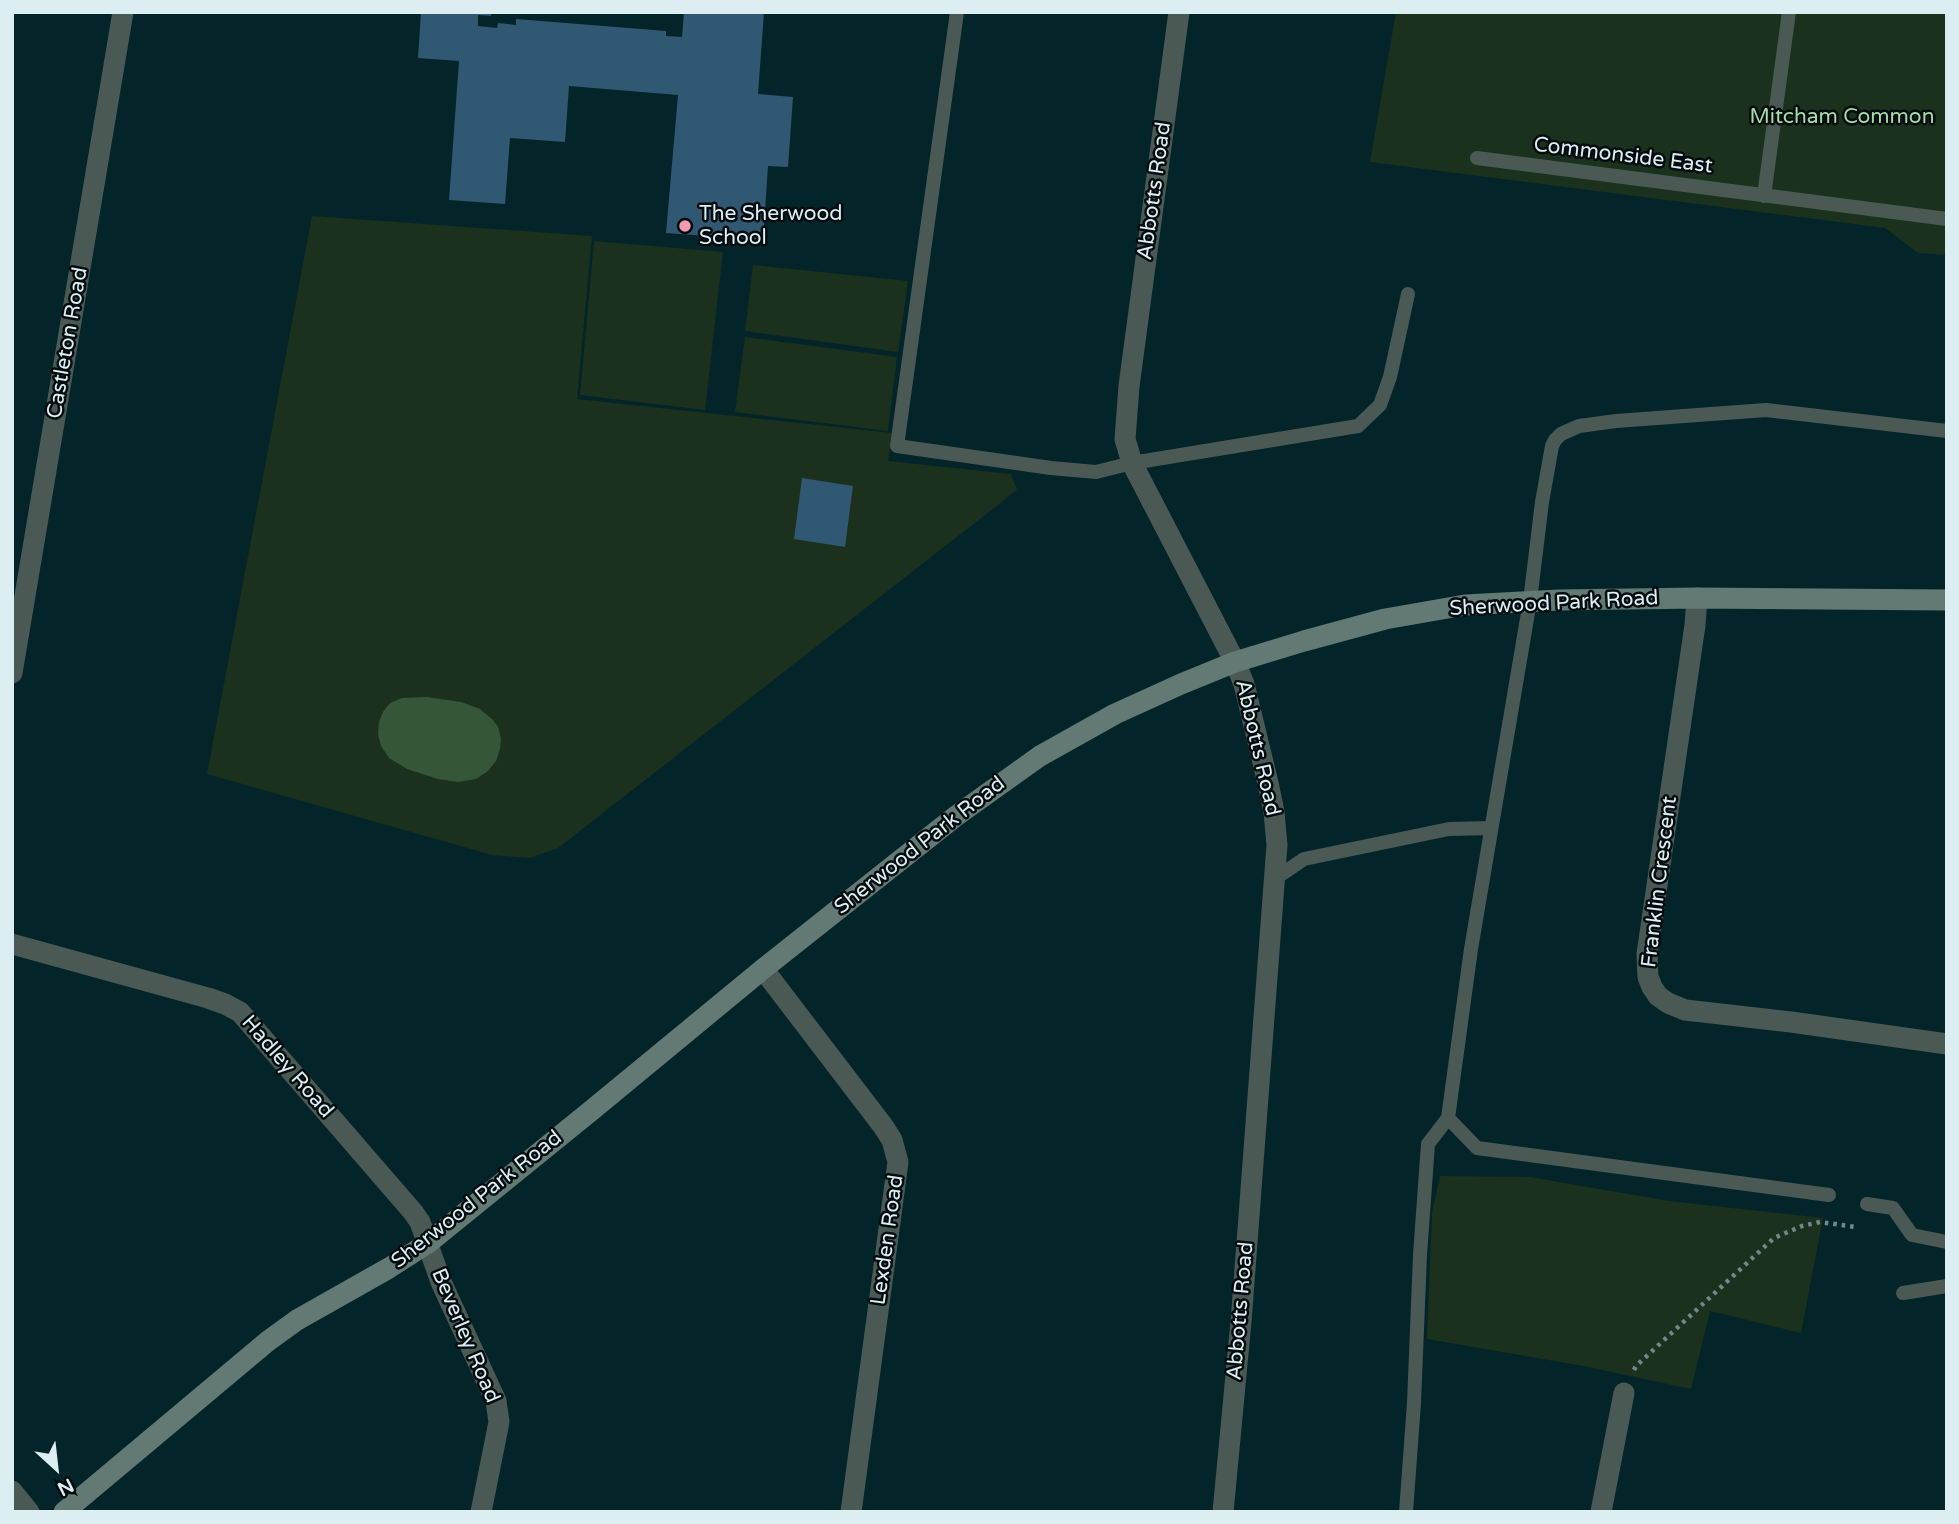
<!DOCTYPE html>
<style>
body{margin:0}
#map{position:relative;width:1959px;height:1524px;overflow:hidden;background:#03252a;font-family:"Varela Round",sans-serif}
canvas{display:block}
.frame{position:absolute;inset:0;border:14px solid #dceef1;pointer-events:none}
.north{position:absolute;left:21px;top:1433px;width:70px;height:70px;-webkit-text-stroke:5px #020c0e;paint-order:stroke;rotate:153deg;font-size:19px;font-weight:700;line-height:28px;text-align:center;color:#dceef1}
.north::after{content:'';display:block;margin:auto;width:24px;height:32px;background:#dceef1;clip-path:polygon(50% 0,100% 100%,50% 72%,0 100%)}
</style>
<div id="map">
<canvas width="1959" height="1524"></canvas>
<div class="frame"></div>
<div class="north">N</div>
</div>
<script>
const context = document.querySelector('canvas').getContext('2d');
context.lineJoin = 'round';
function fill(path, color) {
  context.fillStyle = color;
  context.fill(path, 'evenodd');
}
function toPath(rows) {
  const path = new Path2D();
  for (const r of rows) {
    path.moveTo(r[0], r[1]);
    for (let i = 2; i < r.length; i += 2) path.lineTo(r[i], r[i + 1]);
  }
  return path;
}
function strokePath(path, color, width, dash) {
  context.strokeStyle = color;
  context.lineWidth = width;
  context.lineCap = dash ? 'butt' : 'round';
  context.setLineDash(dash || []);
  context.stroke(path);
}
function write(font, color, halo, rows, align = 'center') {
  context.font = font + ' "Varela Round",sans-serif';
  context.lineWidth = 5;
  context.setLineDash([]);
  context.textBaseline = 'middle';
  context.strokeStyle = halo;
  context.fillStyle = color;
  for (const [text, x, y, turn = 0] of rows) {
    context.save();
    context.translate(x, y);
    context.rotate((+turn || 0) * Math.PI / 180);
    context.textAlign = isNaN(turn) ? turn : align;
    if (halo) context.strokeText(text, 0, 0);
    context.fillText(text, 0, 0);
    context.restore();
  }
}
const green = toPath([
 [1396,12,1947,12,1947,255,1918,253,1885,228,1370,162],
 [312,216,592,236,577,399,892,433,888,461,1011,474,1017,490,558,848,530,858,492,855,207,774],
 [594,241,723,252,705,410,580,395],
 [753,265,908,281,898,352,745,331],
 [745,337,897,357,888,431,735,412],
 [1440,1176,1530,1177,1669,1201,1823,1218,1801,1333,1710,1311,1691,1389,1583,1366,1427,1339,1432,1213]
]);
const forest = toPath([
 [427,697,461,702,480,709,493,720,498,727,501,739,500,749,496,761,488,771,476,779,458,782,438,779,407,769,389,758,381,746,378,734,379,722,383,712,390,703,402,698]
]);
const building = toPath([
 [421,12,491,12,491,16,478,15,478,26,497,28,498,23,516,25,516,19,666,31,666,36,682,37,684,12,764,12,758,94,793,97,788,167,768,166,763,240,666,233,678,95,569,86,565,142,510,138,505,204,449,200,459,61,418,58],
 [802,478,853,486,845,547,794,539]
]);
const path = toPath([
 [1634,1370,1636,1366,1774,1238,1802,1226,1820,1222,1856,1227]
]);
const lane = toPath([
 [957,12,897,446,1051,468,1096,472,1132,463,1358,426,1380,405,1390,377,1408,294],
 [1477,158,1947,219],
 [1764,196,1789,12],
 [1276,878,1304,859,1449,829,1491,828],
 [1448,1118,1477,1148,1829,1195],
 [1867,1204,1893,1208,1912,1235,1947,1242],
 [1903,1293,1947,1286],
 [1406,1512,1414,1403,1420,1255,1428,1144,1448,1118,1471,949,1530,601,1542,502,1552,446,1555,440,1561,434,1579,426,1616,421,1766,410,1947,431]
]);
const street = toPath([
 [1179,12,1129,386,1125,439,1132,463,1235,662,1244,684,1268,783,1274,812,1277,845,1241,1322,1223,1512],
 [1697,598,1695,625,1647,954,1648,977,1652,987,1658,996,1668,1003,1685,1010,1791,1022,1947,1044],
 [12,673,123,12],
 [12,944,208,998,225,1004,240,1012,413,1212,420,1222,441,1282,496,1401,499,1422,481,1512],
 [763,969,883,1126,892,1140,898,1162,851,1512],
 [12,1491,29,1512],
 [1601,1512,1624,1393]
]);
const secondary = toPath([
 [64,1512,268,1341,297,1320,389,1268,428,1243,592,1110,763,969,956,816,1040,756,1115,714,1181,684,1235,662,1304,641,1385,619,1465,605,1559,600,1697,598,1947,600]
]);
const markers = [
 [685,226,7,"#f29aae"]
];
const parkNames = [
 ["Mitcham Common",1842,117]
];
const streetNames = [
 ["Commonside East",1623,156,7],
 ["Abbotts Road",1155,191,-82],
 ["Castleton Road",68,343,-80],
 ["Sherwood Park Road",1554,604,-3],
 ["Abbotts Road",1257,748,77],
 ["Sherwood Park Road",920,846,-38],
 ["Franklin Crescent",1660,882,-83],
 ["Hadley Road",287,1067,49],
 ["Sherwood Park Road",477,1200,-38],
 ["Lexden Road",888,1240,-82],
 ["Abbotts Road",1241,1311,-85],
 ["Beverley Road",465,1336,67]
];
const poiNames = [
 ["The Sherwood",699,214],
 ["School",699,238]
];
fill(green, '#1b301d');
fill(forest, '#355638');
fill(building, '#305872');
strokePath(path, '#6f898d', 4.5, [3.5, 5]);
strokePath(lane, '#4b5955', 14);
strokePath(street, '#4b5955', 21);
strokePath(secondary, '#637973', 21);
for (const [x, y, r, color] of markers) {
  const dot = new Path2D();
  dot.arc(x, y, r, 0, 2 * Math.PI);
  context.fillStyle = color;
  context.fill(dot);
  strokePath(dot, '#020c0e', 2.5);
}
write('21px', '#a4dda8', '#020c0e', parkNames);
write('21px', '#dceef1', '#020c0e', streetNames);
write('21px', '#dceef1', '#020c0e', poiNames, 'left');
</script>
